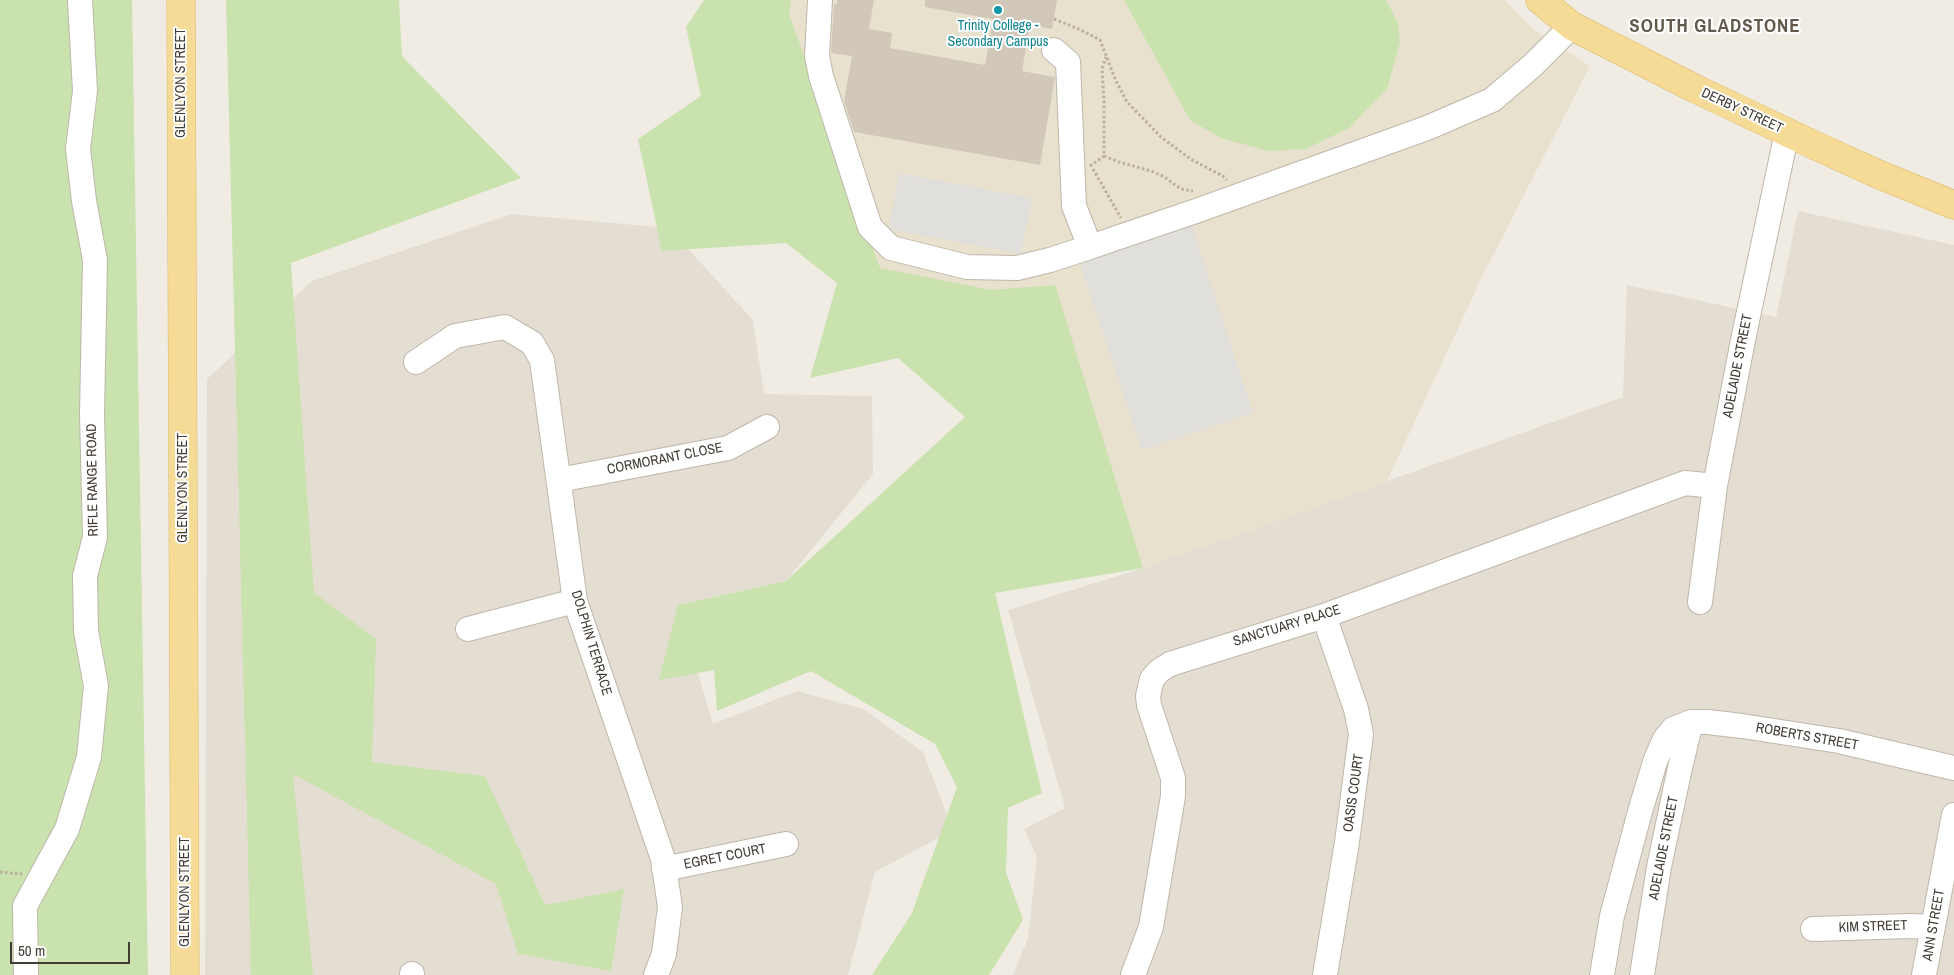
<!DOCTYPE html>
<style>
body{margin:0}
#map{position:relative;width:1954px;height:975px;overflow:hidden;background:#f0ece3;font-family:"Archivo Narrow",sans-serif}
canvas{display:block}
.scale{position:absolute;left:10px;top:942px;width:120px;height:22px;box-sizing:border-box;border:2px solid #413c34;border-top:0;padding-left:6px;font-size:15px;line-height:18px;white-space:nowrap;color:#413c34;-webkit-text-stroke:4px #fff;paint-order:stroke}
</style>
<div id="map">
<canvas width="1954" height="975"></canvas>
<div class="scale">50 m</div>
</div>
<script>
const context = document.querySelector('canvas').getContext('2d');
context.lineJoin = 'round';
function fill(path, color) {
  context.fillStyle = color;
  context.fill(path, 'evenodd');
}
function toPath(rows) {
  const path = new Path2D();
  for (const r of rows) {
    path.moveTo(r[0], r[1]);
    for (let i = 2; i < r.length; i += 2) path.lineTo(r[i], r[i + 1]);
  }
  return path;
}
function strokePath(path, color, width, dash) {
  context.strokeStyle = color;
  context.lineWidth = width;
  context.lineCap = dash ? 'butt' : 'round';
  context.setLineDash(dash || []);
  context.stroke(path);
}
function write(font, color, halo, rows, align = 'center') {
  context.font = font + ' "Archivo Narrow",sans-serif';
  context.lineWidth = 4;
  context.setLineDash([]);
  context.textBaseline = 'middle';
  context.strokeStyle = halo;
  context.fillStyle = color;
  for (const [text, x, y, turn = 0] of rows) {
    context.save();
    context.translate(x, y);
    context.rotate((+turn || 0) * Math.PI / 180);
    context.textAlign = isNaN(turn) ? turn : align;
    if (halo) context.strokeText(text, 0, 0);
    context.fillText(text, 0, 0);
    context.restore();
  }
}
const residential = toPath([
 [1798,211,1954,245,1954,975,1013,975,1028,938,1037,857,1024,829,1065,808,1008,610,1143,568,1623,397,1627,285,1776,317],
 [512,214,669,228,753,320,764,394,872,396,873,474,786,581,678,605,713,724,797,691,863,709,923,752,953,830,875,872,848,975,205,975,207,379,312,281]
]);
const education = toPath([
 [768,0,1505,0,1532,28,1590,66,1481,279,1386,483,1143,568,858,267]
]);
const green = toPath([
 [0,0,132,0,148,975,0,975],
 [226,0,399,0,402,56,521,178,291,263,314,593,376,639,372,762,485,776,545,905,624,889,611,971,518,954,496,884,293,774,313,975,251,975],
 [704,0,791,0,789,14,880,268,991,290,1055,285,1143,568,995,593,1042,793,1008,808,1006,872,1023,920,989,975,872,975,912,913,957,787,935,744,811,671,717,711,714,670,659,680,678,605,786,581,965,417,898,358,810,378,837,283,786,243,662,251,638,139,701,96,686,27],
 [1124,0,1386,0,1398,23,1400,42,1387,89,1349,128,1306,149,1268,151,1221,138,1190,120]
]);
const parking = toPath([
 [899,173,1032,198,1021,254,889,229],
 [1191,224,1253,413,1142,450,1079,260]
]);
const building = toPath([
 [837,0,874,0,869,29,892,33,890,48,985,65,993,19,925,7,925,0,1057,0,1052,29,1030,25,1022,71,1055,77,1040,165,854,132,844,101,852,56,831,53,834,4,837,5]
]);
const path = toPath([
 [1054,19,1081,30,1100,40,1116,81,1127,102,1161,137,1192,160,1223,176,1227,180],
 [1104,156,1119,162,1151,171,1163,176,1181,189,1193,191],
 [1090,166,1104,156,1104,101,1102,69,1106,57],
 [1093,169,1121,218],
 [0,872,22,874]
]);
const minor = toPath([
 [820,0,817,56,821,76,870,227,891,248,967,267,1017,268,1050,260,1090,247],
 [1054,50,1068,62,1074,206,1090,247,1196,211,1427,128,1492,100,1533,65,1572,26],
 [416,362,455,336,505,327,532,343,542,360,575,601,663,859,670,907,664,954,656,975],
 [559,480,728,448,767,427],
 [1700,602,1715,486,1743,340,1787,132],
 [1324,616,1356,709,1361,734,1347,842,1325,975],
 [468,629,575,601],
 [664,869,786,844],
 [1813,929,1911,926,1933,927],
 [26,975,25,906,67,829,89,757,96,686,86,631,85,576,95,537,92,414,95,260,84,201,78,149,85,91,80,0],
 [412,975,412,974],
 [1133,975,1151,927,1173,796,1173,778,1149,705,1148,696,1152,679,1159,671,1170,664,1324,616,1685,483,1715,486],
 [1602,975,1612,916,1641,808,1656,759,1665,739,1673,729,1691,722,1708,722,1742,726,1839,741,1954,768],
 [1642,975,1659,867,1679,772,1691,722],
 [1924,975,1954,815]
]);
const major = toPath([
 [181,0,185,975],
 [1540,0,1572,26,1694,88,1814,145,1880,175,1954,205]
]);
const markers = [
 [998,10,5,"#0f9aa8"]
];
const cultureNames = [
 ["Trinity College -",998,26],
 ["Secondary Campus",998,42]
];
const streetNames = [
 ["GLENLYON STREET",181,83,-90],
 ["DERBY STREET",1742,111,25],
 ["ADELAIDE STREET",1738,366,-79],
 ["CORMORANT CLOSE",665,459,-11],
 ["RIFLE RANGE ROAD",93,480,-91],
 ["GLENLYON STREET",183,488,-90],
 ["SANCTUARY PLACE",1287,626,-17],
 ["DOLPHIN TERRACE",591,643,73],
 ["ROBERTS STREET",1807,737,10],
 ["OASIS COURT",1354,793,-82],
 ["ADELAIDE STREET",1664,848,-79],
 ["EGRET COURT",725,857,-11],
 ["GLENLYON STREET",185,892,-90],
 ["ANN STREET",1934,925,-80],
 ["KIM STREET",1873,927,-2]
];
const districtNames = [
 ["SOUTH GLADSTONE",1715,27]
];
fill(residential, '#e4ded2');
fill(education, '#e8e1ce');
fill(green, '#cae2ae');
fill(parking, '#e1dfdb');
fill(building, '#d1c8ba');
strokePath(minor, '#beb7aa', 26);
strokePath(major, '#d9b868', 29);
strokePath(path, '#bbaf99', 3, [2.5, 2.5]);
strokePath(minor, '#fff', 24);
strokePath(major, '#f6db96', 28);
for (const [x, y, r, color] of markers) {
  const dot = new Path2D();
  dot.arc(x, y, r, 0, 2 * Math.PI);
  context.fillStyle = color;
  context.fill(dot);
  strokePath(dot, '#fff', 2);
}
write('14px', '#0d838f', '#fff', cultureNames);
write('14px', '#413c34', '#fff', streetNames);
context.letterSpacing = '1px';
write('bold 19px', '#635a4c', '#fff', districtNames);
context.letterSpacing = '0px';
</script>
